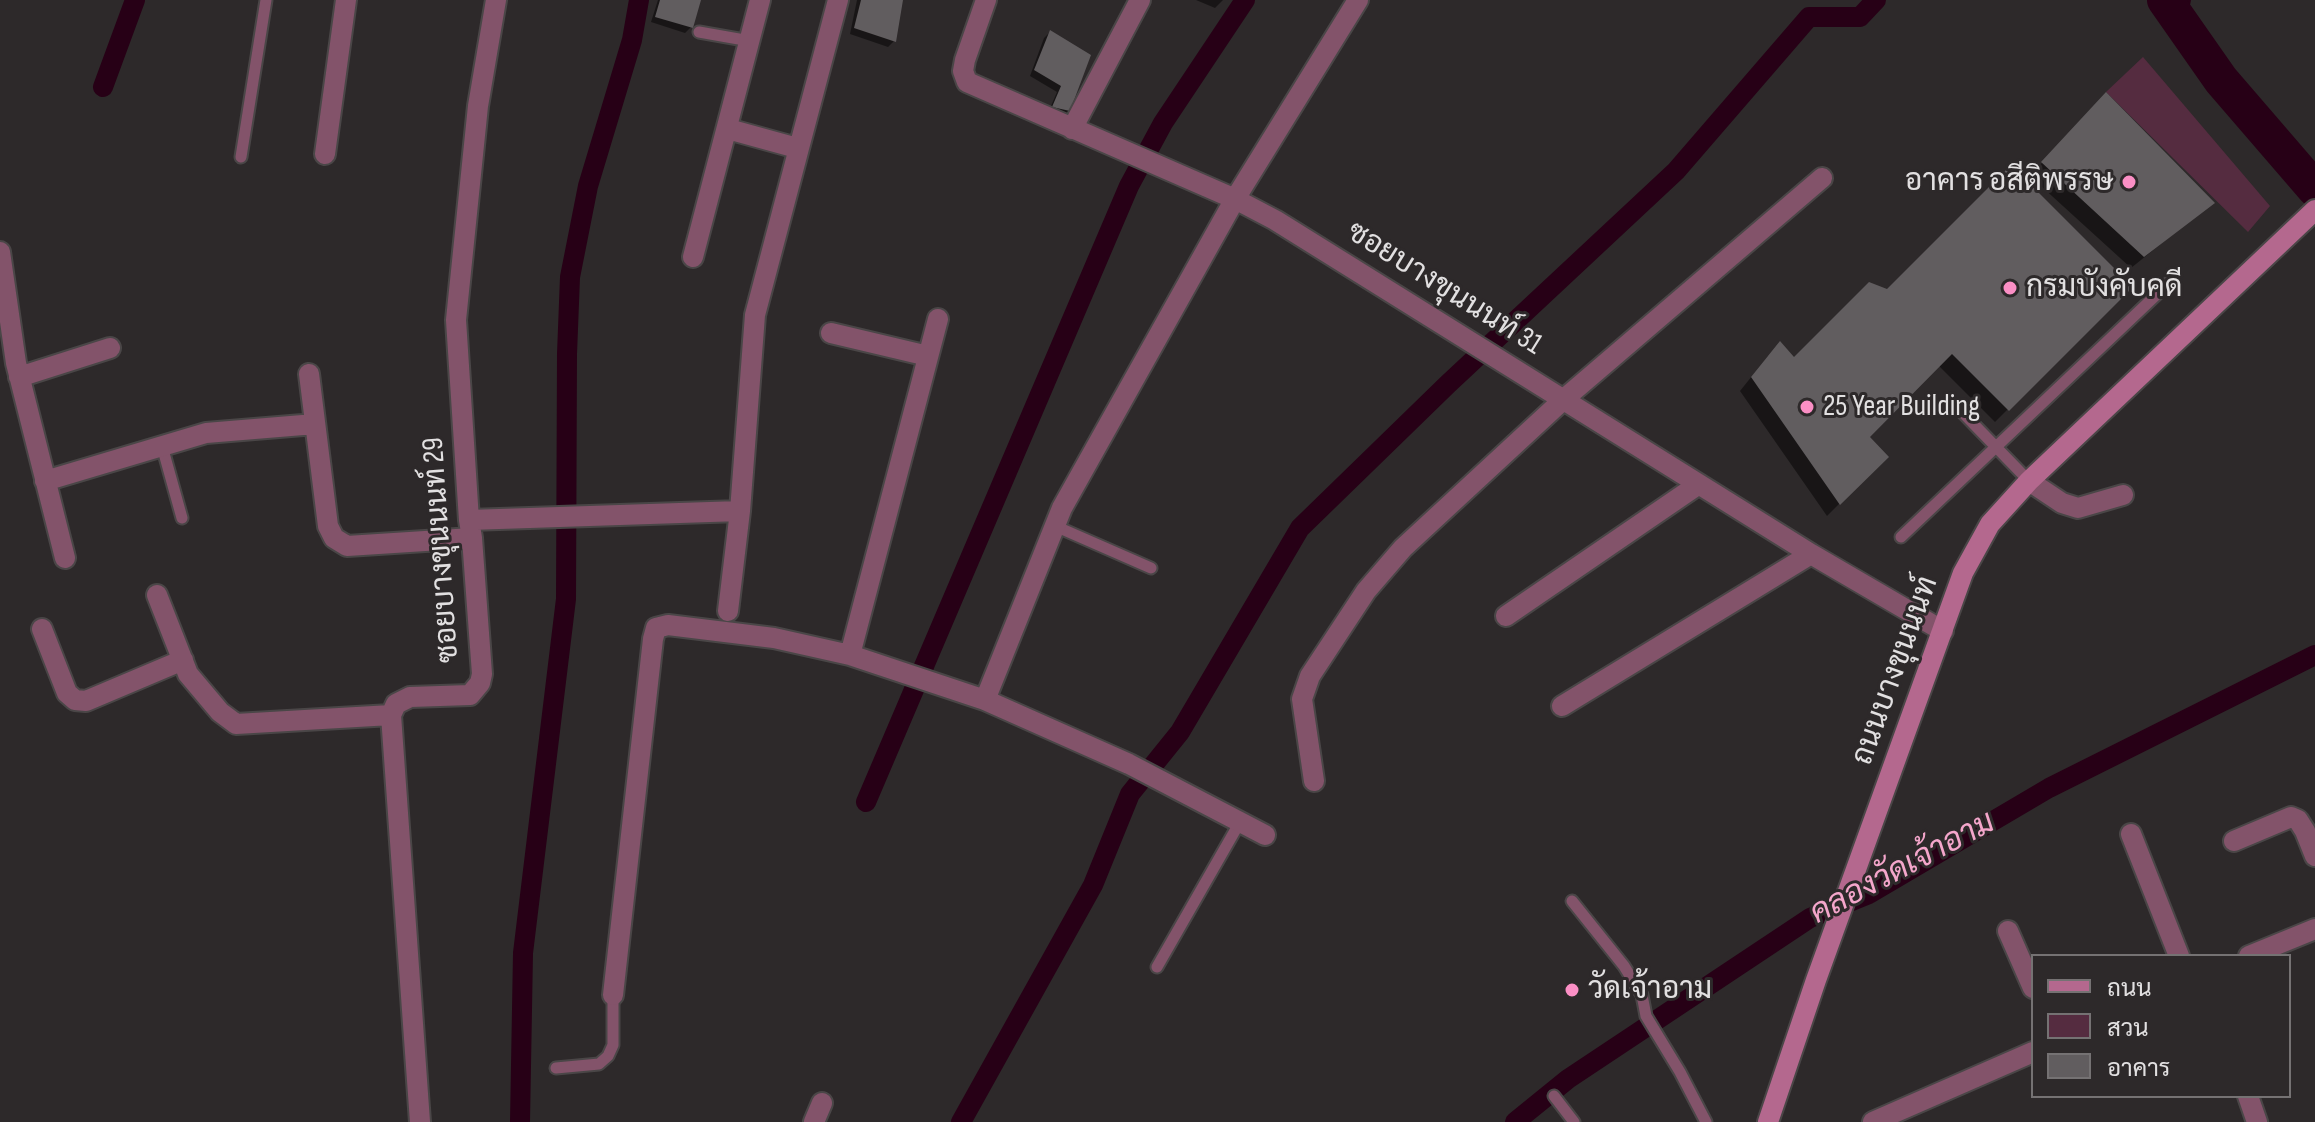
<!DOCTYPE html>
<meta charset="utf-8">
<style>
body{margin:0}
#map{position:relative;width:2315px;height:1122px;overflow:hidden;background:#2d292a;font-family:"Sofia Sans Condensed",Sarabun,sans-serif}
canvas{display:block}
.legend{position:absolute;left:2031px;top:954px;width:260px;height:144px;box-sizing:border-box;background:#2d292a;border:2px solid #757273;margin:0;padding:10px 14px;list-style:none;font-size:24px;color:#e2e0e1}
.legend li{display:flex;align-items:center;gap:16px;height:40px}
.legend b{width:40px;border:2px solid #757273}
</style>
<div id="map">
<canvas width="2315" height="1122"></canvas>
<ul class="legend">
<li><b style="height:10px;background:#b4688e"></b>ถนน</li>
<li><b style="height:22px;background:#552c40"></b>สวน</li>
<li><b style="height:22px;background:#615d5f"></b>อาคาร</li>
</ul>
</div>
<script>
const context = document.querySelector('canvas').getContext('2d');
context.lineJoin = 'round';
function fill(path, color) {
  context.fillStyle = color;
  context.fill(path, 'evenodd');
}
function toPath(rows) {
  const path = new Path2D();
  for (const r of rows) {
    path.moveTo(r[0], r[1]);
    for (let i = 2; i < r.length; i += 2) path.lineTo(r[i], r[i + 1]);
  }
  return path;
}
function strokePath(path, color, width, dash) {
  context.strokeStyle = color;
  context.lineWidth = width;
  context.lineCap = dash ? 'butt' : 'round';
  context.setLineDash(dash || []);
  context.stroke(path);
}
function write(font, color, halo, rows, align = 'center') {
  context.font = font + ' "Sofia Sans Condensed",Sarabun,sans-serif';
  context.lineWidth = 6;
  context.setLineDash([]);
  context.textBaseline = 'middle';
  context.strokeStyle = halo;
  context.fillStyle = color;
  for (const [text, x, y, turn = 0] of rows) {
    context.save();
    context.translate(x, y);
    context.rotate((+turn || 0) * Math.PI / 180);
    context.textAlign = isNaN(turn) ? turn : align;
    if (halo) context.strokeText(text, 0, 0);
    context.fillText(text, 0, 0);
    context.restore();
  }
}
const green = toPath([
 [2143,57,2270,206,2248,232,2106,92]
]);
const shadow = toPath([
 [658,0,699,0,691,27,685,33,651,22],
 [857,0,901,0,894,41,888,47,850,34],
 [1196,0,1223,0,1215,8],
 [1050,32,1069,110,1063,116,1048,113,1057,92,1030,76,1044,38],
 [2093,107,2212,203,2131,268,2030,176],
 [2130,287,1995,422,1938,365,1867,437,1886,457,1827,516,1740,391,1768,356,1794,360,1887,291]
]);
const canal = toPath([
 [2172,10,2181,0],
 [103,87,135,0],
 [866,802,1129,186,1163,123,1245,0],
 [520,1122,523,953,566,599,567,354,570,277,588,186,632,40,639,0],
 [961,1122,1093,885,1130,794,1180,732,1300,528,1448,384,1676,171,1809,17,1860,17,1876,0],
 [1515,1122,1568,1079,1810,918,1869,894,2049,788,2315,655]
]);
const river = toPath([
 [2165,0,2221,80,2315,189]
]);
const building = toPath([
 [660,0,701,0,693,28,655,17],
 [861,0,903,0,896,42,854,28],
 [1050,30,1091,55,1070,111,1052,107,1061,86,1034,70],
 [2106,92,2215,203,2144,257,2041,162],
 [2011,165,2133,287,2009,411,1952,354,1870,437,1889,457,1840,505,1751,377,1780,341,1794,357,1869,282,1887,289]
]);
const lane = toPath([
 [699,32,750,41],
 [241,157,266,0],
 [1962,412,2029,481],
 [162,446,182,518],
 [1055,526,1151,568],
 [1901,537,2172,280],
 [1572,901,1624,966,1642,995,1646,1016,1680,1072,1706,1122],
 [1157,967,1240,822],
 [556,1068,599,1064,608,1056,613,1045,613,995],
 [1554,1096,1574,1122]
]);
const street = toPath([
 [986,0,965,60,963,71,967,82,1235,199,1275,220,1811,554,1943,631],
 [728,129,797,148],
 [1072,129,1140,0],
 [325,154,346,0],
 [0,252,16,363,65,558],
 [693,257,760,0],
 [831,333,928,356],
 [309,374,328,526,334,538,347,546,472,538],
 [19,377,110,348],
 [45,481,206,433,315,424],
 [2029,481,2062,503,2078,508,2123,495],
 [469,520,740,511],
 [157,595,188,674,220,712,236,724,391,715],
 [728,611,740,511,755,315,838,0],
 [1506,616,1699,484],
 [42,629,67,693,75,700,86,701,183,660],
 [850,655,938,319],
 [985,700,1062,508,1235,199,1358,0],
 [1562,706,1811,554],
 [1314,781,1302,699,1310,676,1366,591,1403,548,1564,399,1822,178],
 [2131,834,2179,956],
 [2234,841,2291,817,2298,820,2305,831,2315,856],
 [2008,931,2033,988],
 [2249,956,2315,929],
 [613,995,653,639,656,628,668,625,774,638,850,655,985,700,1129,764,1265,835],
 [2248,1096,2257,1122],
 [420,1122,391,715,396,704,410,697,470,695,480,683,482,674,472,538,469,520,456,320,478,106,496,0],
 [814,1122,822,1103],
 [1873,1122,2033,1052]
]);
const secondary = toPath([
 [1768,1122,1816,980,1963,573,1990,524,2029,481,2315,210]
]);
const markers = [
 [2129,182,8,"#fb8fc5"],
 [2010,288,8,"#fb8fc5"],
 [1807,407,8,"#fb8fc5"],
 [1572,990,8,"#fb8fc5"]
];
const poiNames = [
 ["อาคาร อสีติพรรษ",2113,182,"right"],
 ["กรมบังคับคดี",2026,288],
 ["25 Year Building",1823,407],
 ["วัดเจ้าอาม",1588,990]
];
const streetNames = [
 ["ซอยบางขุนนนท์ 31",1444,289,32],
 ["ซอยบางขุนนนท์ 29",442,550,-94],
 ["ถนนบางขุนนนท์",1896,671,-70]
];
const waterNames = [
 ["คลองวัดเจ้าอาม",1903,869,-28]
];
fill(green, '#552c40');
fill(shadow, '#0007');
strokePath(canal, '#270016', 20);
strokePath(river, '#270016', 36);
fill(building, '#615d5f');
strokePath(lane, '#4a4647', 15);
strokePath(street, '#4a4647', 24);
strokePath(secondary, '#4a4647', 24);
strokePath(lane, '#83536a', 11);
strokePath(street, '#83536a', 20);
strokePath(secondary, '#b4688e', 20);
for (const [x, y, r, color] of markers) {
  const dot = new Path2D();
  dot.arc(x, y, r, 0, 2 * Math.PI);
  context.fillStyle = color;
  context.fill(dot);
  strokePath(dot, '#2d292a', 3);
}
write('30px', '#e2e0e1', '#2d292a', poiNames, 'left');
write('30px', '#e2e0e1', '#2d292a', streetNames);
write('italic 32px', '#f4a6cb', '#2d292a', waterNames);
</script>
